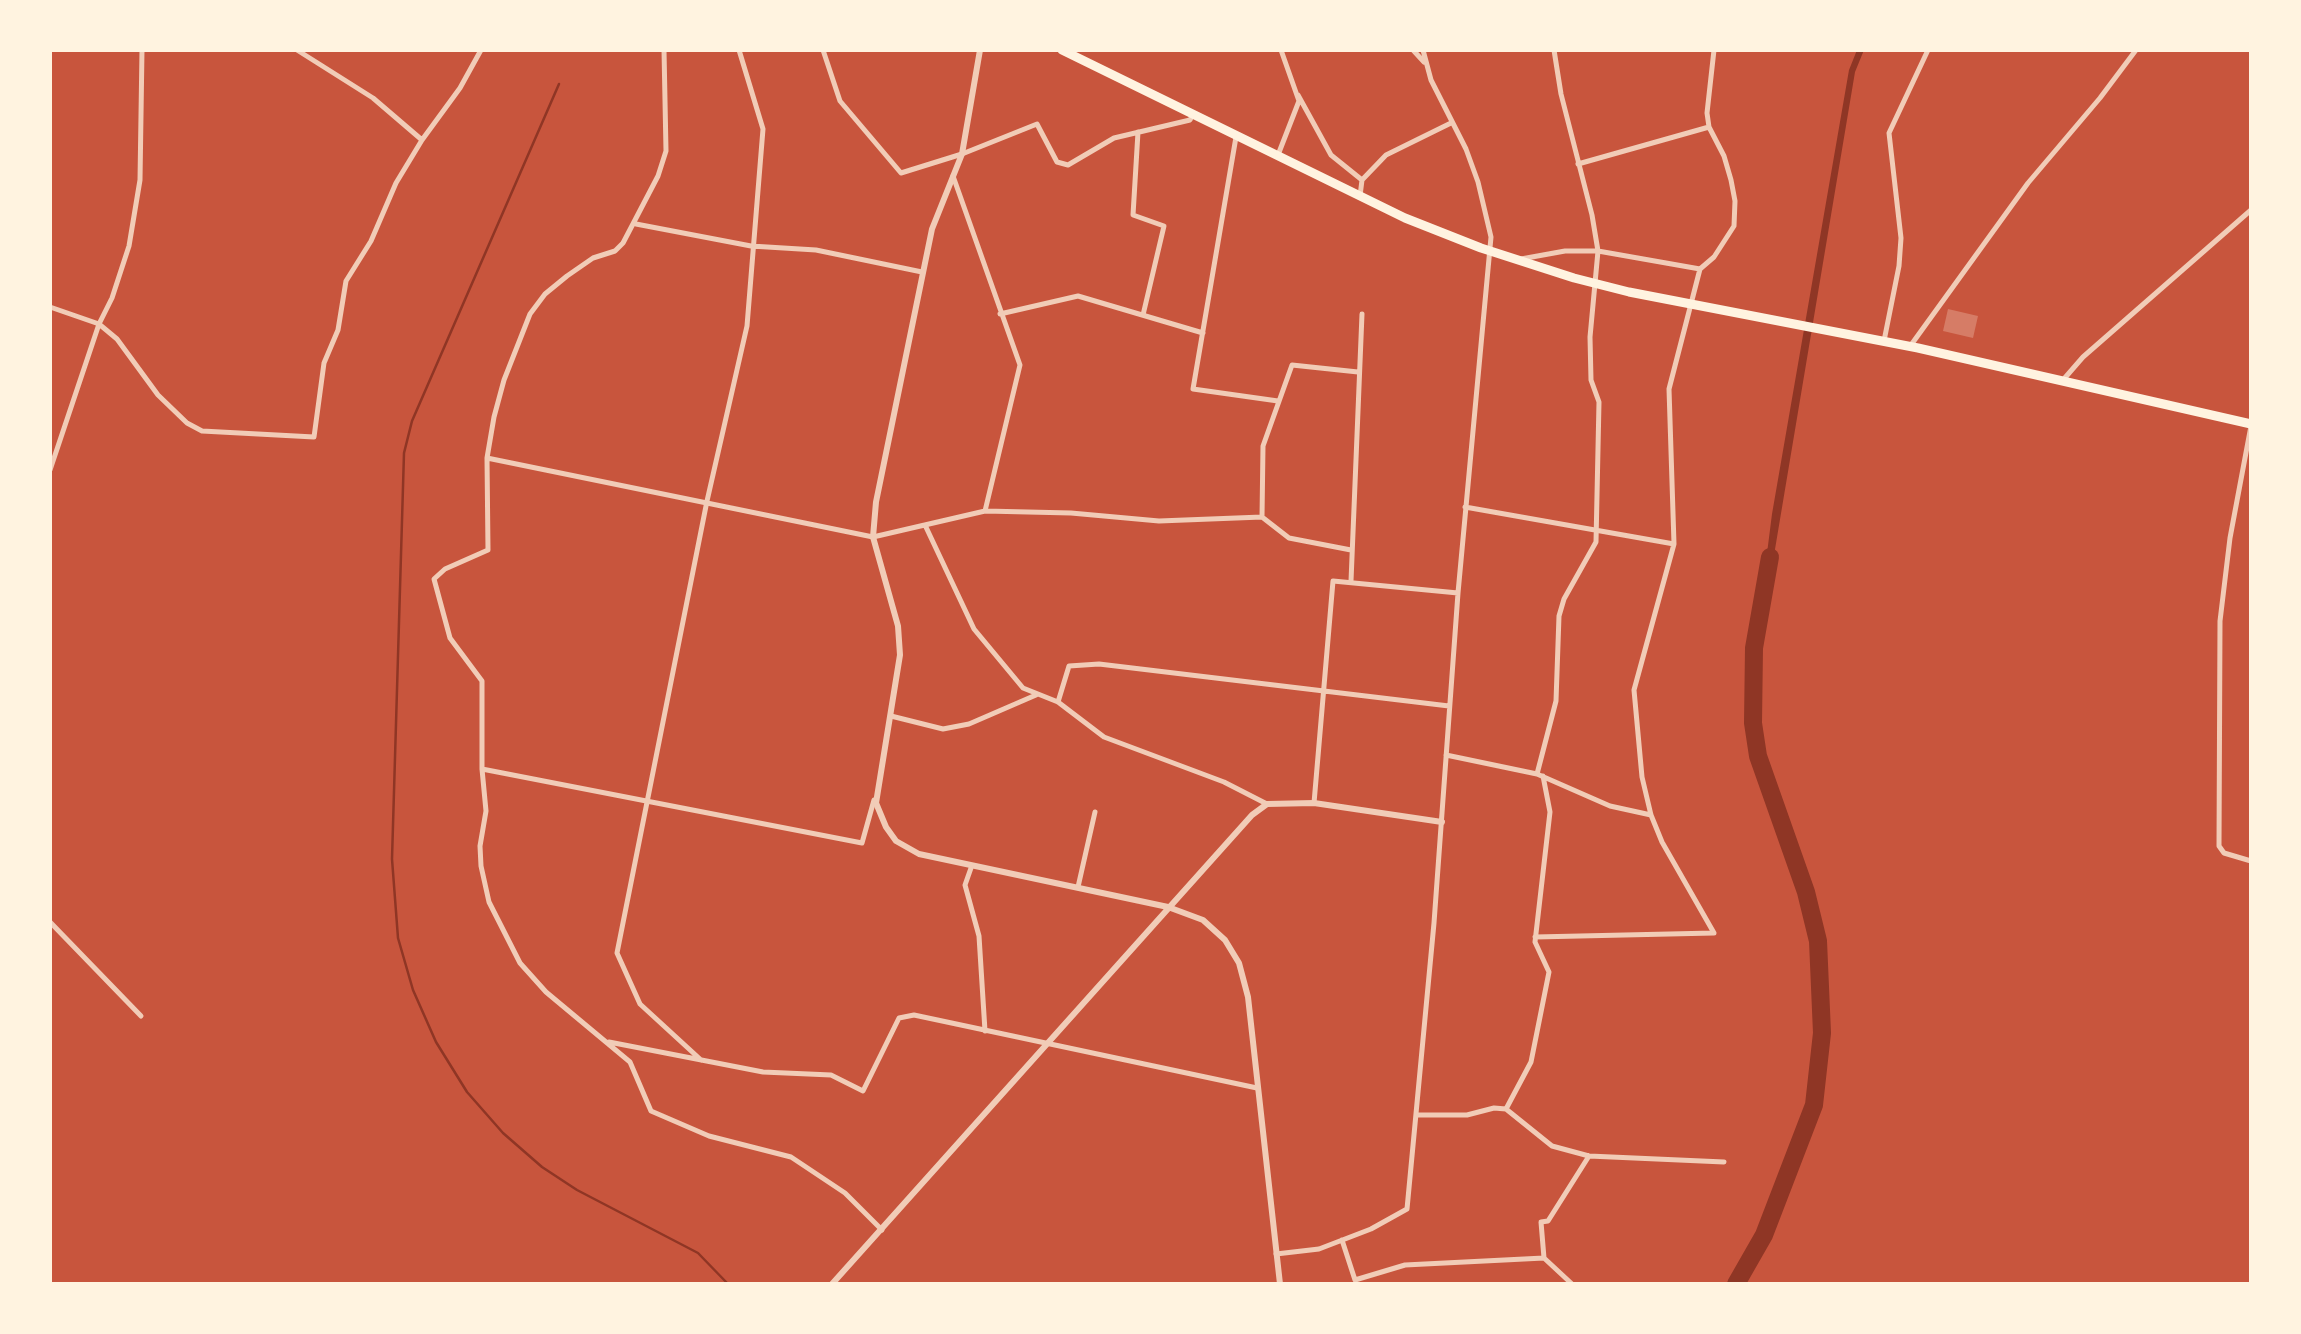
<!DOCTYPE html>
<style>
body{margin:0}
#map{position:relative;width:2301px;height:1334px;overflow:hidden;background:#c8553d;font-family:"PT Sans Narrow",sans-serif}
canvas{display:block}
.frame{position:absolute;inset:0;border:52px solid #fff3e0;pointer-events:none}
</style>
<div id="map">
<canvas width="2301" height="1334"></canvas>
<div class="frame"></div>
</div>
<script>
const context = document.querySelector('canvas').getContext('2d');
context.lineJoin = 'round';
function fill(path, color) {
  context.fillStyle = color;
  context.fill(path, 'evenodd');
}
function toPath(rows) {
  const path = new Path2D();
  for (const r of rows) {
    path.moveTo(r[0], r[1]);
    for (let i = 2; i < r.length; i += 2) path.lineTo(r[i], r[i + 1]);
  }
  return path;
}
function strokePath(path, color, width, dash) {
  context.strokeStyle = color;
  context.lineWidth = width;
  context.lineCap = dash ? 'butt' : 'round';
  context.setLineDash(dash || []);
  context.stroke(path);
}
const water = toPath([
 [1857,50,1864,50,1855,72,1770,579,1764,577,1772,514,1849,70]
]);
const stream = toPath([
 [559,84,412,421,404,453,392,859,398,938,413,990,436,1042,467,1092,503,1133,542,1167,577,1190,698,1253,728,1284]
]);
const river = toPath([
 [1736,1284,1764,1235,1814,1105,1822,1033,1818,941,1806,892,1758,756,1753,723,1754,648,1770,557]
]);
const building = toPath([
 [1948,309,1978,316,1973,338,1943,331]
]);
const minor = toPath([
 [297,50,373,98,422,140],
 [664,50,666,151,658,176,623,243,615,251,593,258,567,276,545,294,530,314,504,380,494,417,487,458,488,550,445,569,434,579,450,638,482,681,482,769,486,811,480,846,481,866,489,902,520,963,546,992,630,1062,651,1111,709,1136,791,1157,845,1193,882,1230],
 [823,50,840,101,901,173,962,154,1037,124,1057,162,1068,165,1114,138,1190,120,1192,116],
 [1413,50,1424,62],
 [1298,95,1331,155,1362,180,1360,196],
 [1138,132,1133,215,1164,226,1143,315],
 [1236,137,1193,389,1278,401],
 [1278,155,1299,101,1281,50],
 [1578,164,1709,127],
 [953,176,1020,365,985,511],
 [1362,180,1386,155,1451,123],
 [636,224,751,246,816,250,922,272],
 [1521,259,1565,251,1598,251,1700,269],
 [50,307,99,324,117,339,158,395,187,423,202,431,314,437,324,363,338,330,346,281,371,241,396,183,422,140,460,88,481,50],
 [1000,314,1078,296,1203,333],
 [1884,341,1899,266,1901,238,1889,133,1928,50],
 [1911,345,2028,183,2100,98,2136,50],
 [2063,380,2083,357,2251,210],
 [2251,426,2230,538,2220,621,2219,846,2224,853,2251,861],
 [487,458,873,537,985,511,1071,513,1159,521,1262,517,1289,538,1351,550],
 [50,470,99,324,112,298,129,246,140,180,142,50],
 [1465,507,1674,544],
 [1262,517,1263,446,1292,365,1358,372],
 [925,525,974,629,1023,688,1058,702,1104,737,1224,782,1267,804],
 [1351,581,1362,314],
 [1058,702,1069,666,1099,664,1449,706],
 [891,716,943,729,969,724,1036,695],
 [1446,755,1537,774,1610,806,1651,815],
 [482,769,862,843,874,800],
 [1537,774,1556,701,1559,616,1564,599,1596,542,1599,402,1591,380,1590,337,1598,251,1592,215,1561,94,1554,50],
 [1314,803,1333,581,1458,593],
 [971,868,965,885,979,936,985,1031],
 [1078,887,1095,812],
 [50,922,141,1016],
 [1535,937,1714,933,1662,842,1651,815,1642,777,1634,690,1674,544,1669,389,1700,269,1714,257,1734,226,1735,201,1731,180,1724,156,1709,127,1707,113,1714,50],
 [609,1042,763,1072,831,1075,863,1091,899,1018,914,1015,1257,1088],
 [701,1060,640,1004,617,953,707,501,747,326,763,129,739,50],
 [1506,1109,1531,1062,1549,972,1535,942,1550,812,1543,776],
 [1417,1115,1467,1115,1494,1108,1506,1109,1552,1146,1589,1156,1724,1162],
 [1342,1240,1355,1280,1405,1265,1544,1258],
 [1276,1254,1319,1249,1371,1229,1407,1209,1434,923,1458,593,1491,237,1478,182,1466,149,1431,80,1423,50],
 [1572,1284,1544,1258,1541,1222,1548,1221,1589,1156]
]);
const tertiary = toPath([
 [980,50,962,154,932,229,876,502,873,537,898,626,900,655,876,803,886,827,896,841,919,854,1168,907,1203,920,1225,940,1239,963,1248,997,1280,1284],
 [832,1284,1252,815,1267,804,1314,803,1442,822]
]);
const primary = toPath([
 [1062,50,1405,218,1481,248,1574,278,1629,292,1918,348,2251,424]
]);
fill(water, '#8f3625');
strokePath(stream, '#8f3625', 2.5);
strokePath(river, '#8f3625', 18);
fill(building, '#d67c66');
strokePath(minor, '#f1ccb7', 5);
strokePath(tertiary, '#f1ccb7', 6);
strokePath(primary, '#fff3e0', 9);
</script>
